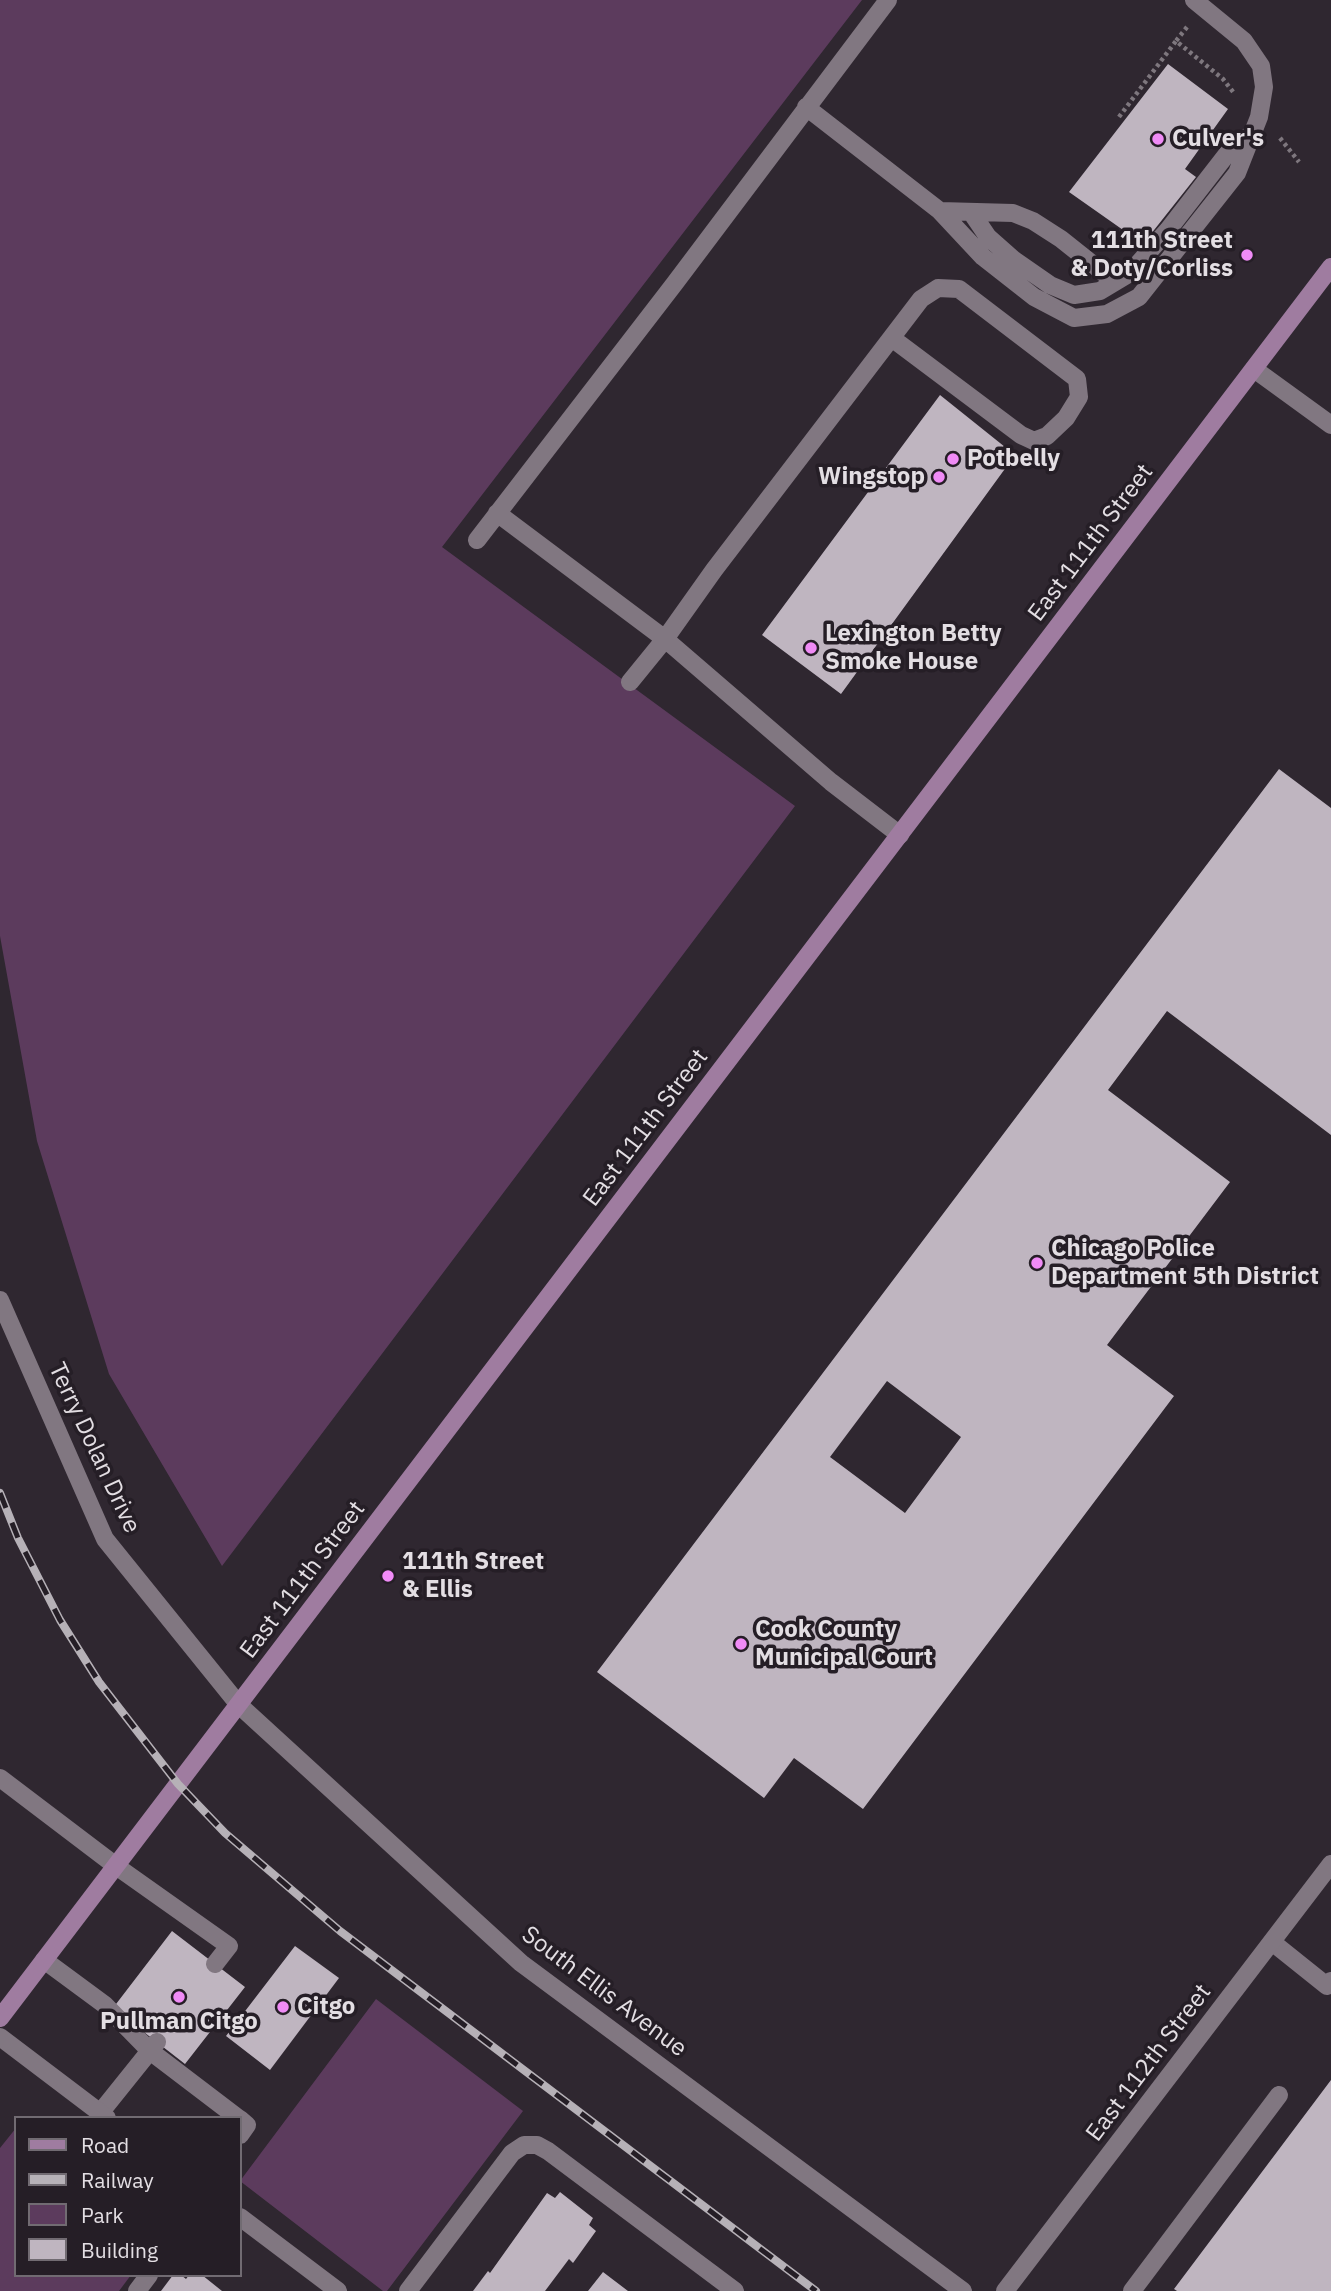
<!DOCTYPE html>
<style>
body{margin:0}
#map{position:relative;width:1331px;height:2291px;overflow:hidden;background:#2f2730;font-family:"IBM Plex Sans",sans-serif}
canvas{display:block}
.legend{position:absolute;left:14px;top:2116px;width:228px;height:161px;box-sizing:border-box;background:#251e26;border:2px solid #716b72;margin:0;padding:9px 12px;list-style:none;font-size:21px;color:#e3dee3}
.legend li{display:flex;align-items:center;gap:14px;height:35px}
.legend b{width:35px;border:2px solid #716b72}
</style>
<div id="map">
<canvas width="1331" height="2291"></canvas>
<ul class="legend">
<li><b style="height:9px;background:#9f7ca0"></b>Road</li>
<li><b style="height:9px;background:#b6b1b7"></b>Railway</li>
<li><b style="height:19px;background:#5c3b5d"></b>Park</li>
<li><b style="height:19px;background:#bfb5c0"></b>Building</li>
</ul>
</div>
<script>
const context = document.querySelector('canvas').getContext('2d');
context.lineJoin = 'round';
function fill(path, color) {
  context.fillStyle = color;
  context.fill(path, 'evenodd');
}
function toPath(rows) {
  const path = new Path2D();
  for (const r of rows) {
    path.moveTo(r[0], r[1]);
    for (let i = 2; i < r.length; i += 2) path.lineTo(r[i], r[i + 1]);
  }
  return path;
}
function strokePath(path, color, width, dash) {
  context.strokeStyle = color;
  context.lineWidth = width;
  context.lineCap = dash ? 'butt' : 'round';
  context.setLineDash(dash || []);
  context.stroke(path);
}
function write(font, color, halo, rows, align = 'center') {
  context.font = font + ' "IBM Plex Sans",sans-serif';
  context.lineWidth = 7;
  context.setLineDash([]);
  context.textBaseline = 'middle';
  context.strokeStyle = halo;
  context.fillStyle = color;
  for (const [text, x, y, turn = 0] of rows) {
    context.save();
    context.translate(x, y);
    context.rotate((+turn || 0) * Math.PI / 180);
    context.textAlign = isNaN(turn) ? turn : align;
    if (halo) context.strokeText(text, 0, 0);
    context.fillText(text, 0, 0);
    context.restore();
  }
}
const green = toPath([
 [0,0,862,0,442,547,795,806,222,1566,109,1374,37,1141,0,936],
 [376,1999,523,2111,387,2291,383,2291,240,2181],
 [16,2128,16,2275,131,2275,119,2291,0,2291,0,2148]
]);
const building = toPath([
 [1168,64,1228,109,1185,169,1196,177,1143,244,1069,192],
 [940,395,1015,455,841,694,762,635],
 [1279,769,1331,808,1331,1135,1167,1011,1108,1090,1230,1182,1107,1345,1174,1396,863,1809,794,1758,764,1798,597,1672],
 [887,1381,961,1437,905,1513,830,1457],
 [172,1931,245,1987,185,2064,113,2008],
 [295,1946,339,1978,270,2070,226,2036],
 [1331,2080,1331,2291,1177,2291,1174,2289],
 [560,2192,593,2218,589,2225,596,2231,573,2263,569,2259,545,2291,473,2291,488,2271,490,2273,547,2193,555,2198],
 [603,2272,628,2291,588,2291],
 [173,2275,181,2275,186,2279,189,2275,202,2275,222,2291,161,2291]
]);
const path = toPath([
 [1187,27,1176,41,1223,79,1234,93],
 [1119,117,1176,41],
 [1280,138,1299,162]
]);
const service = toPath([
 [806,107,940,211,983,257,1034,297,1074,318,1107,314,1139,297,1237,173,1259,117,1264,87,1261,66,1244,41,1194,0],
 [940,211,1013,213,1033,221,1061,239,1115,282],
 [971,212,988,237,1014,260,1050,285,1074,295,1100,291,1130,273,1168,230,1227,154,1249,136],
 [1254,369,1331,425],
 [497,513,665,639,831,782,900,835],
 [477,540,675,283,888,0],
 [630,682,665,639,714,570,921,299,938,288,959,289,1077,379,1079,397,1066,418,1047,436,1034,441,1021,435,893,339],
 [0,1300,105,1539,239,1705],
 [116,1866,229,1946,215,1964],
 [1272,1942,1327,1986,1331,1981],
 [44,1960,105,2005,150,2051,238,2118],
 [100,2113,157,2042],
 [240,2119,247,2125,240,2135],
 [137,2291,149,2275],
 [408,2291,512,2153,524,2145,537,2145,548,2151,735,2291],
 [1132,2291,1279,2095]
]);
const minor = toPath([
 [239,1705,521,1963,963,2291],
 [0,1778,116,1866],
 [0,2037,107,2118],
 [240,2217,338,2291],
 [1005,2291,1331,1864]
]);
const secondary = toPath([
 [0,2018,1331,267]
]);
const rail = toPath([
 [0,1493,18,1538,60,1620,99,1682,178,1784,225,1833,340,1931,816,2291]
]);
const markers = [
 [1158,139,7,"#f08bf6"],
 [1247,255,7,"#f08bf6"],
 [953,459,7,"#f08bf6"],
 [939,477,7,"#f08bf6"],
 [811,648,7,"#f08bf6"],
 [1037,1263,7,"#f08bf6"],
 [388,1576,7,"#f08bf6"],
 [741,1644,7,"#f08bf6"],
 [179,1997,7,"#f08bf6"],
 [283,2007,7,"#f08bf6"]
];
const poiNames = [
 ["Culver's",1172,139],
 ["111th Street",1233,241,"right"],
 ["& Doty/Corliss",1233,269,"right"],
 ["Potbelly",967,459],
 ["Wingstop",925,477,"right"],
 ["Lexington Betty",825,634],
 ["Smoke House",825,662],
 ["Chicago Police",1051,1249],
 ["Department 5th District",1051,1277],
 ["111th Street",402,1562],
 ["& Ellis",402,1590],
 ["Cook County",755,1630],
 ["Municipal Court",755,1658],
 ["Citgo",297,2007],
 ["Pullman Citgo",179,2022,"center"]
];
const streetNames = [
 ["East 111th Street",1091,543,-53],
 ["East 111th Street",646,1128,-53],
 ["Terry Dolan Drive",94,1448,65],
 ["East 111th Street",303,1580,-53],
 ["South Ellis Avenue",604,1992,37],
 ["East 112th Street",1149,2063,-53]
];
fill(green, '#5c3b5d');
fill(building, '#bfb5c0');
strokePath(path, '#7e777e', 4.5, [3.5, 3.5]);
strokePath(service, '#817781', 18);
strokePath(minor, '#817781', 18);
strokePath(secondary, '#9f7ca0', 18);
strokePath(rail, '#b6b1b7', 8);
strokePath(rail, '#251e26', 5, [16]);
for (const [x, y, r, color] of markers) {
  const dot = new Path2D();
  dot.arc(x, y, r, 0, 2 * Math.PI);
  context.fillStyle = color;
  context.fill(dot);
  strokePath(dot, '#251e26', 2.5);
}
write('bold 24px', '#e3dee3', '#251e26', poiNames, 'left');
write('24px', '#e3dee3', '#251e26', streetNames);
</script>
